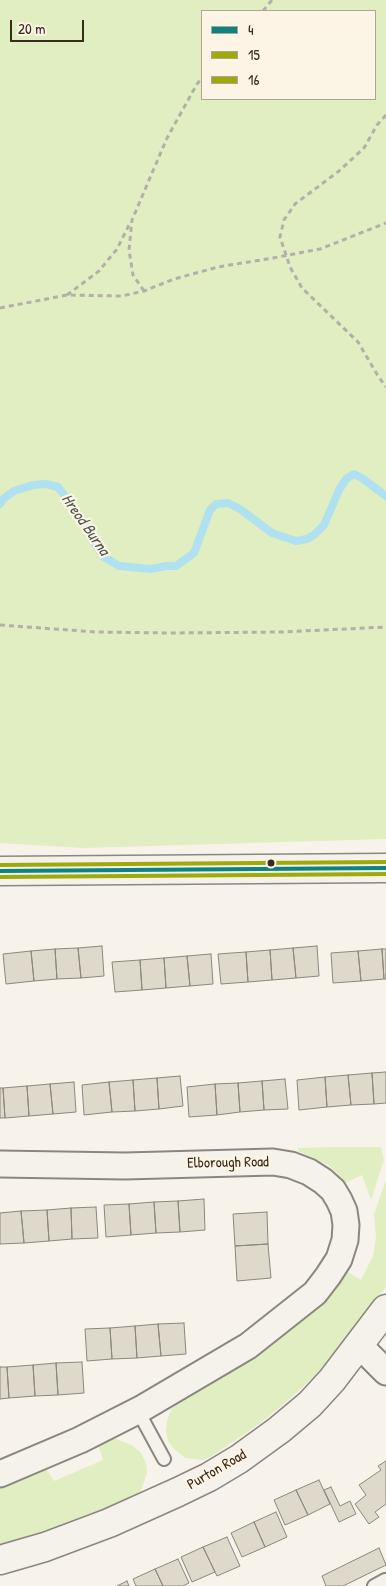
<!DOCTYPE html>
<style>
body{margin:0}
#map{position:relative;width:386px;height:1586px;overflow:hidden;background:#f7f3ea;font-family:"Patrick Hand",sans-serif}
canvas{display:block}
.legend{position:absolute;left:201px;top:10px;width:175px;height:90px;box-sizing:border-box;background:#fcf5e5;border:1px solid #afa495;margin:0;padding:6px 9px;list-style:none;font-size:15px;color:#3b2a1e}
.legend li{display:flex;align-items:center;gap:10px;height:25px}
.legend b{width:25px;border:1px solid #afa495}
.scale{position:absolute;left:10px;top:20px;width:74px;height:22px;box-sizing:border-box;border:2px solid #3b2a1e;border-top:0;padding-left:6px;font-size:15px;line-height:18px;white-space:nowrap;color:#3b2a1e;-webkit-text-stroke:4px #fcf5e5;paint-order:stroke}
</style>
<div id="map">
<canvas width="386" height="1586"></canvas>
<ul class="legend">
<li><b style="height:6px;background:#0a8381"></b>4</li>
<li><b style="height:6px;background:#9fa909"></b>15</li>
<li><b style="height:6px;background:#9fa909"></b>16</li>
</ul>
<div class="scale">20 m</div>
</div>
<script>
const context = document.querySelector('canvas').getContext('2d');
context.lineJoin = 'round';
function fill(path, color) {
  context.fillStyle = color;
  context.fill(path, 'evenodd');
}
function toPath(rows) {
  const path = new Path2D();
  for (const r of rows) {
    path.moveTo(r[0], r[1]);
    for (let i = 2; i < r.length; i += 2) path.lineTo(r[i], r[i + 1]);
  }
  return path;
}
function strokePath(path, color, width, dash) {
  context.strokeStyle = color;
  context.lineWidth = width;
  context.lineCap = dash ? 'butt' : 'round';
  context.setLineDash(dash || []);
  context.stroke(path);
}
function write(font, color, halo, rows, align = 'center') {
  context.font = font + ' "Patrick Hand",sans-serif';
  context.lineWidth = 4.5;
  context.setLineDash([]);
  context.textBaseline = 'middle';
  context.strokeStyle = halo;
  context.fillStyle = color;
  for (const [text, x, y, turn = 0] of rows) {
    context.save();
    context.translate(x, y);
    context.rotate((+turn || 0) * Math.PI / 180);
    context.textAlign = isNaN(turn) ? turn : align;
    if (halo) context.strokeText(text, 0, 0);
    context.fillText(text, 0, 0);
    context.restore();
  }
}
const green = toPath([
 [0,0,386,0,386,839,82,848,0,843],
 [375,11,375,99,202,99,202,11],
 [331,1147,381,1147,384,1160,371,1200,362,1175,345,1183,338,1174,328,1165,298,1151,298,1148],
 [386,1180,386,1287,317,1374,286,1402,259,1424,212,1456,203,1460,185,1458,174,1449,168,1441,166,1431,167,1421,171,1410,180,1400,343,1269,361,1280,373,1256,376,1237,374,1214],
 [114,1438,133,1446,141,1453,146,1463,147,1473,139,1496,79,1523,0,1548,0,1481,44,1465,54,1481,103,1460,98,1444]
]);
const stream = toPath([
 [0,504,3,499,14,491,33,485,46,484,58,487,81,517,90,537,104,557,119,566,151,569,166,566,176,566,194,553,210,510,216,504,228,503,240,509,272,533,296,541,307,539,314,535,324,525,339,490,346,479,354,474,362,478,386,496]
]);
const building = toPath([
 [102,946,104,976,81,978,78,948,102,946],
 [317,946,319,976,296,978,293,948,317,946],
 [78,948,81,978,57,979,55,949,78,948],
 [293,948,296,978,272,980,270,950,293,948],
 [55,949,57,979,34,981,31,951,55,949],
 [382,949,384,979,361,981,358,951,382,949],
 [382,949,386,949,386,979,384,979,382,949],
 [270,950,272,980,248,982,246,952,270,950],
 [31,951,34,981,6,984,3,954,31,951],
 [358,951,361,981,333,983,331,953,358,951],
 [246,952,248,982,221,984,218,954,246,952],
 [211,954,213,984,190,986,187,956,211,954],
 [187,956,190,986,166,988,164,958,187,956],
 [164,958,166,988,142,990,140,960,164,958],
 [140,960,142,990,115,992,112,962,140,960],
 [386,1072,386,1103,374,1104,372,1073,386,1072],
 [372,1073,374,1104,351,1105,348,1075,372,1073],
 [348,1075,351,1105,327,1107,325,1077,348,1075],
 [180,1076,183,1106,159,1109,157,1078,180,1076],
 [325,1077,327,1107,299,1110,297,1080,325,1077],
 [157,1078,159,1109,135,1111,133,1080,157,1078],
 [285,1079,288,1109,264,1110,262,1081,285,1079],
 [133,1080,135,1111,112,1112,109,1082,133,1080],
 [262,1081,264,1110,240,1112,238,1083,262,1081],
 [74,1082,76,1112,53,1114,50,1084,74,1082],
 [109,1082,112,1112,84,1115,82,1085,109,1082],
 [238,1083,240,1112,217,1115,215,1084,238,1083],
 [50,1084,53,1114,29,1116,27,1086,50,1084],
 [215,1084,217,1115,189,1117,187,1087,215,1084],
 [27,1086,29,1116,5,1118,3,1088,27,1086],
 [0,1088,3,1088,5,1118,0,1118,0,1088],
 [204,1199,205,1230,180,1232,178,1201,204,1199],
 [178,1201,180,1232,156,1233,154,1202,178,1201],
 [154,1202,156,1233,131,1235,129,1204,154,1202],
 [129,1204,131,1235,106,1237,104,1205,129,1204],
 [96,1207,98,1238,72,1239,71,1208,96,1207],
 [71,1208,72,1239,49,1241,47,1210,71,1208],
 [47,1210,49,1241,24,1243,21,1211,47,1210],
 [21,1211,24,1243,0,1244,0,1213,21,1211],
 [267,1212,268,1244,235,1246,233,1214,267,1212],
 [268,1244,271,1278,237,1281,235,1246,268,1244],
 [184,1323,186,1354,161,1356,158,1324,184,1323],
 [158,1324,161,1356,137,1358,135,1326,158,1324],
 [135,1326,137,1358,112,1359,110,1328,135,1326],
 [110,1328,112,1359,87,1361,85,1329,110,1328],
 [82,1362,84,1393,58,1395,56,1363,82,1362],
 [56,1363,58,1395,35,1396,33,1365,56,1363],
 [33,1365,35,1396,9,1398,7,1367,33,1365],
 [0,1367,7,1367,9,1398,0,1399,0,1367],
 [386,1461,386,1504,375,1512,379,1517,369,1524,355,1504,366,1495,359,1485,381,1470,378,1466,386,1461],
 [319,1480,330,1504,308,1515,296,1490,319,1480],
 [331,1487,340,1506,350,1501,356,1514,339,1522,324,1490,331,1487],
 [296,1490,308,1515,285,1525,274,1500,296,1490],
 [276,1512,287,1537,265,1547,254,1522,276,1512],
 [254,1522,265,1547,242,1557,231,1533,254,1522],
 [227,1537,240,1566,217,1576,203,1547,227,1537],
 [203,1547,215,1572,192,1582,181,1557,203,1547],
 [379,1548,386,1565,343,1586,326,1586,322,1576,379,1548],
 [178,1559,189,1583,183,1586,163,1586,155,1569,178,1559],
 [155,1569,163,1586,136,1586,133,1579,155,1569],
 [127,1581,129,1586,117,1586,127,1581]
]);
const path = toPath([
 [263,11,272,0],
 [386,115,377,125,364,148,339,171,295,204,284,220,280,237,290,267,302,288,358,342,378,376,386,387],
 [144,291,133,275,129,250,132,220,167,138,197,84,202,78],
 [67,295,99,271,117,249,130,223],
 [0,308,67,295,122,296,144,291,174,279,218,267,273,258,320,249,386,223],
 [0,625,96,632,170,633,282,632,386,627]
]);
const service = toPath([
 [138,1411,164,1459],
 [374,1586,385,1580]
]);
const minor = toPath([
 [0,1164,125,1166,273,1162,291,1165,309,1172,323,1181,333,1190,339,1200,344,1211,346,1225,345,1240,339,1259,328,1276,315,1293,248,1346,141,1409,80,1440,0,1474],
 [359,1345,386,1372]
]);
const tertiary = toPath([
 [0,1560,45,1547,109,1523,178,1492,209,1477,239,1459,279,1430,310,1404,332,1380,386,1309]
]);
const secondary = toPath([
 [0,871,386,868]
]);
const bus1 = toPath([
 [0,871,386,868]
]);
const bus2 = toPath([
 [0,877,386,874]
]);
const bus3 = toPath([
 [0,865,386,862]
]);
const markers = [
 [271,863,4.5,"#3b2a1e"]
];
const streetNames = [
 ["Elborough Road",228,1163,-1],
 ["Purton Road",217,1470,-30]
];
const waterNames = [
 ["Hreod Burna",85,525,55]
];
fill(green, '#e0eec1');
strokePath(stream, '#b0e1f0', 8);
fill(building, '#dfd9cb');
strokePath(building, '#8b867f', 1);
strokePath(service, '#8b867f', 16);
strokePath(minor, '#8b867f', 29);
strokePath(tertiary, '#8b867f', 31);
strokePath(secondary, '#8b867f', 31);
strokePath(path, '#b3afa9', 3, [5, 4]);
strokePath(service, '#f5f2ec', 12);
strokePath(minor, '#f5f2ec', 25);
strokePath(tertiary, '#f5f2ec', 28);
strokePath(secondary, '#f5f2ec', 28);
strokePath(bus1, '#0a8381', 4);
strokePath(bus2, '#9fa909', 4);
strokePath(bus3, '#9fa909', 4);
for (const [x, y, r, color] of markers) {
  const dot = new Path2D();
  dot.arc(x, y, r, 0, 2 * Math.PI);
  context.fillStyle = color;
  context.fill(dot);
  strokePath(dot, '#fcf5e5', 2);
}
write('15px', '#3b2a1e', '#fcf5e5', streetNames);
write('italic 16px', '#505653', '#fcf5e5', waterNames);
</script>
